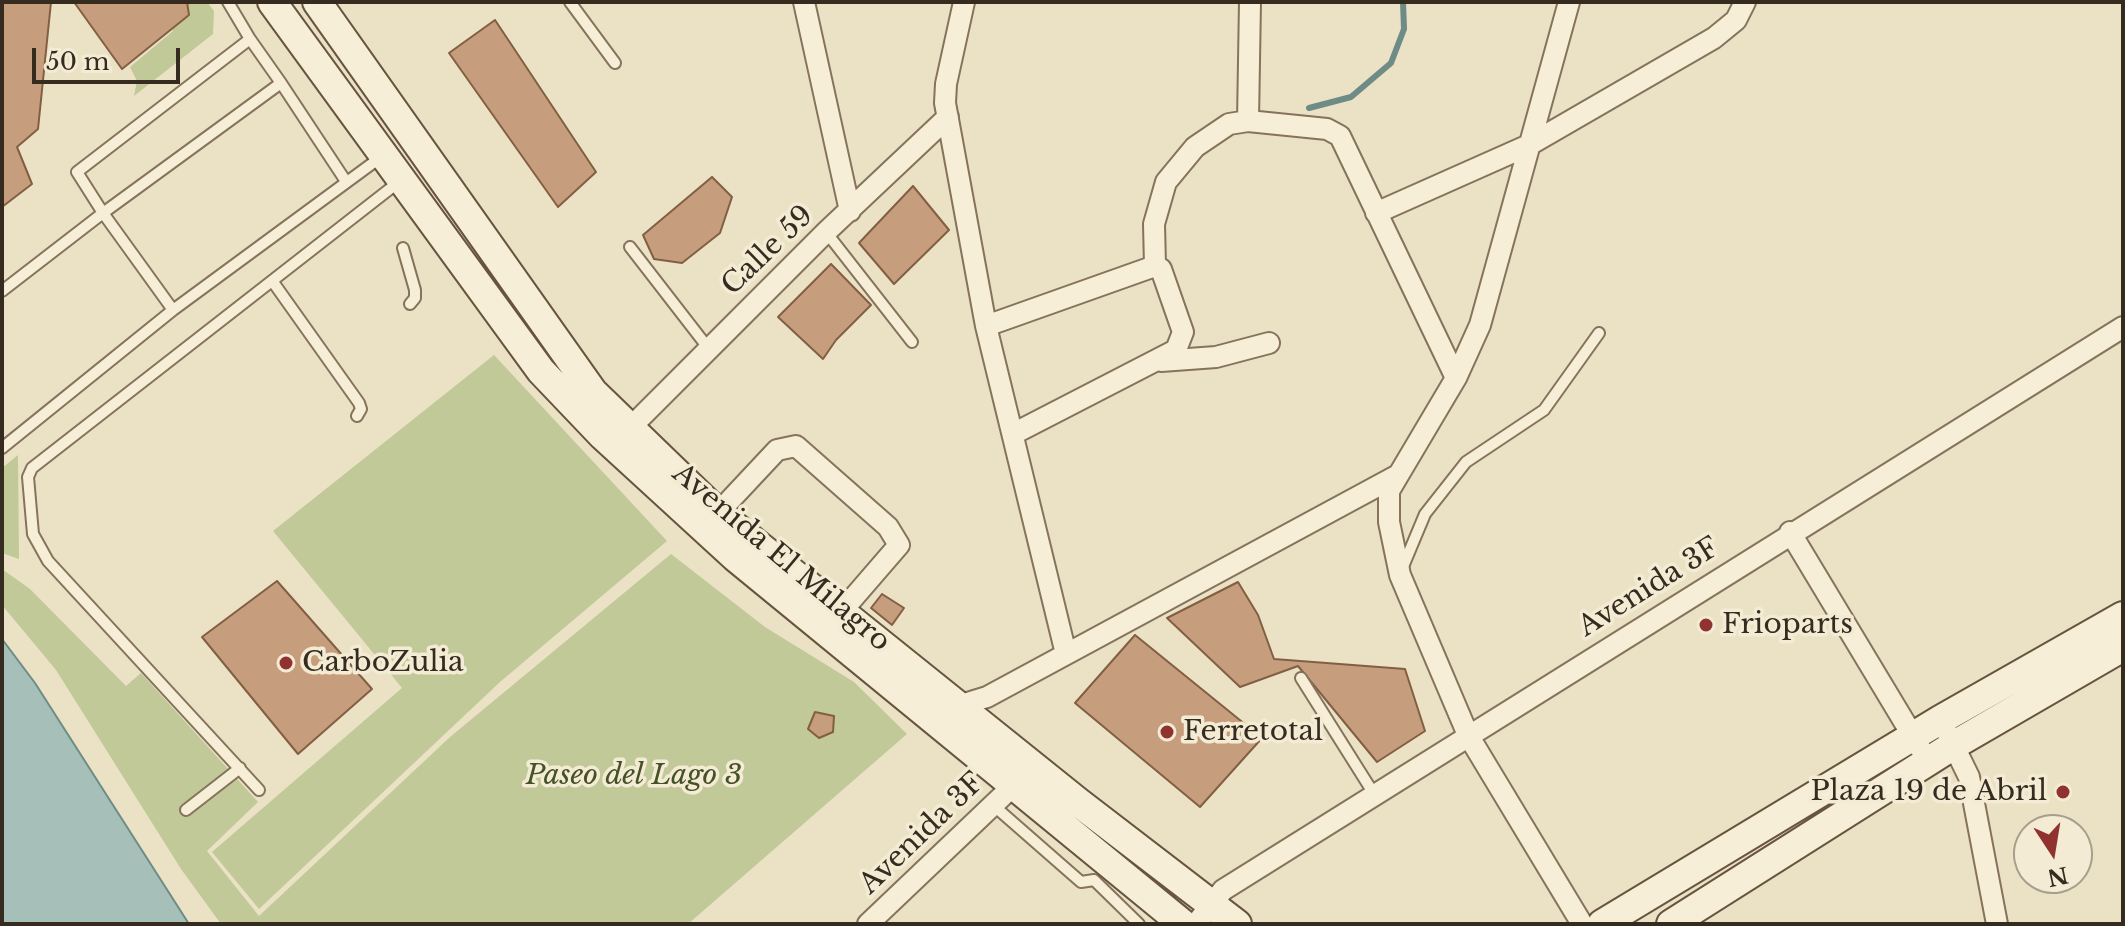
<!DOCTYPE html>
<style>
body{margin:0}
#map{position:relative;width:2125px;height:926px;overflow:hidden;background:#ebe1c5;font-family:"Libre Baskerville",serif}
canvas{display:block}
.frame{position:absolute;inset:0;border:4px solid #362b1f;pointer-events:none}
.north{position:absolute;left:2013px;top:814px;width:80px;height:80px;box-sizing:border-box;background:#f3ebd4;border:2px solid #a79e8c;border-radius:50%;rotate:168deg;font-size:22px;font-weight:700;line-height:32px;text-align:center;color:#362b1f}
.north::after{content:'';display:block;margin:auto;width:28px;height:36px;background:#903330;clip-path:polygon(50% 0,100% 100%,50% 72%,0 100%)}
.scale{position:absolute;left:32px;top:48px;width:148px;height:36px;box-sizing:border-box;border:4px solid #362b1f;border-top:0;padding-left:10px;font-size:24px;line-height:28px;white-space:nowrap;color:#362b1f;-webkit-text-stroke:6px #f3ebd4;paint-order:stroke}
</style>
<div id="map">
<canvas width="2125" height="926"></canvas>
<div class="frame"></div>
<div class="north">N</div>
<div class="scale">50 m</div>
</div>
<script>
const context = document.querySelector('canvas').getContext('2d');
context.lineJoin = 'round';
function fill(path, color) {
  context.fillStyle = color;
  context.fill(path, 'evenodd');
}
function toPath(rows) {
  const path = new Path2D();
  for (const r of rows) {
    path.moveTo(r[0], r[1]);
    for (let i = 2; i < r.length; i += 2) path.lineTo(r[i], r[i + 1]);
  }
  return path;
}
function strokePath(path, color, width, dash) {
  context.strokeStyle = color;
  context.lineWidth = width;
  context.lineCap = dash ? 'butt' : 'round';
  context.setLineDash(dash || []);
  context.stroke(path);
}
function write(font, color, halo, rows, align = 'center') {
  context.font = font + ' "Libre Baskerville",serif';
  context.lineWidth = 7;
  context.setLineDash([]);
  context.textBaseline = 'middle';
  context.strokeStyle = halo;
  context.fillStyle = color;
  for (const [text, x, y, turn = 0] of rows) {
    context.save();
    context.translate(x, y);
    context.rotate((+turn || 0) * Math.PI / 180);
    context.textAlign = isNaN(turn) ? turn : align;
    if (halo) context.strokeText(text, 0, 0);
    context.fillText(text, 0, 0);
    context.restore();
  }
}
const green = toPath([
 [151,2,207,2,214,11,213,34,134,96,137,81,130,67,173,31],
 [494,355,667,541,500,682,259,909,212,852,402,688,273,531],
 [18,455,19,559,2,553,2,468],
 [671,554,765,627,854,682,907,734,688,924,221,924,181,869,56,670,2,605,2,569,30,589,126,686,141,673,258,802,207,851,259,916,450,737]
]);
const water = toPath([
 [2,639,35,683,189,924,2,924,2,639]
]);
const stream = toPath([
 [1309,108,1351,97,1391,63,1404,29,1403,2]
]);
const building = toPath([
 [2,2,51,2,38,129,17,147,32,184,2,207,2,2],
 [74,2,187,2,189,15,122,69,74,2],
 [495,20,596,172,558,207,449,53,495,20],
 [712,177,732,197,720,233,682,263,654,259,643,235,712,177],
 [913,186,949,230,894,284,859,243,913,186],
 [831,264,871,305,836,340,823,359,778,317,831,264],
 [277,581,372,689,298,754,202,637,277,581],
 [1238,582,1258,615,1274,659,1405,669,1425,731,1377,762,1298,666,1240,687,1167,618,1238,582],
 [882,594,904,608,892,625,871,608,882,594],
 [1135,635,1262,738,1200,807,1075,703,1135,635],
 [815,712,834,716,833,732,819,738,808,729,815,712]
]);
const lane = toPath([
 [570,2,615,63],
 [281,83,345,180],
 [826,232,912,342],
 [630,247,709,349],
 [403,248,415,290,415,298,410,304],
 [273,282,359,403,361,409,357,416],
 [2,291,103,213,77,172,250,39,228,2],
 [173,310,103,213,281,83,250,39],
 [2,448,173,310,381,157],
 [1402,569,1425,514,1466,462,1544,410,1599,333],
 [1301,678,1374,794],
 [259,790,48,561,33,534,28,477,32,468,400,181],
 [993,805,1081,882,1094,880,1139,924],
 [186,810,240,768]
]);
const street = toPath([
 [804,2,850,211],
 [964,2,946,84,945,103,986,326,1066,654],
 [1250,2,1248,121,1327,129,1340,136,1456,378],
 [1569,2,1480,325,1456,378,1389,491,1389,522,1400,575,1468,735,1582,924],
 [1376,213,1529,145,1714,38,1736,20,1745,2],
 [1155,266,1154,224,1166,182,1195,147,1229,124,1248,121],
 [986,326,1155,266,1161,269,1183,332,1176,350,1015,433],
 [1161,361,1216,357,1269,343],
 [631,427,826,232,948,117],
 [718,513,777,450,796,446,888,527,899,545,842,611],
 [1790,532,1920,748],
 [961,705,987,697,1398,475],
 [1948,734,1969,777,1997,924],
 [868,924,1014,785],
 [1196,924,1223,890,2123,327]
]);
const secondary = toPath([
 [272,2,541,371,603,436,735,557,1183,924],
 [317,2,593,392,718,513,1078,802,1237,924],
 [1602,924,1940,720,2123,616],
 [1671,924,1954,745,2123,647]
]);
const markers = [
 [1706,625,8,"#903330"],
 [286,663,8,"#903330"],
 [1167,732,8,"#903330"],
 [2063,792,8,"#903330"]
];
const streetNames = [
 ["Calle 59",768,251,-44],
 ["Avenida El Milagro",781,558,40],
 ["Avenida 3F",1649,588,-32],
 ["Avenida 3F",922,834,-44]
];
const poiNames = [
 ["Frioparts",1722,625],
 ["CarboZulia",302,663],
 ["Ferretotal",1183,732],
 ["Plaza 19 de Abril",2047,792,"right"]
];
const parkNames = [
 ["Paseo del Lago 3",634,776]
];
fill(green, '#c1c999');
fill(water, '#a6bfb8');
strokePath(water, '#6e8c86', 2);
strokePath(stream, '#6e8c86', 6);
fill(building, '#c79e7d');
strokePath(building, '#825f43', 2);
strokePath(lane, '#85735c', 14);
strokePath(street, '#85735c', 24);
strokePath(secondary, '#67543f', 32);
strokePath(lane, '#f7eed7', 10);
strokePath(street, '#f7eed7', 20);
strokePath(secondary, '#f7eed7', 28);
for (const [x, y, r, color] of markers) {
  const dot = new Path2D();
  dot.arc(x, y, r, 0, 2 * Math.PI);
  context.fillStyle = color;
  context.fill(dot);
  strokePath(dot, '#f3ebd4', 3);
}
write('28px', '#362b1f', '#f3ebd4', streetNames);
write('28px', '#362b1f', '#f3ebd4', poiNames, 'left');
write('italic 28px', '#455127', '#f3ebd4', parkNames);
</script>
